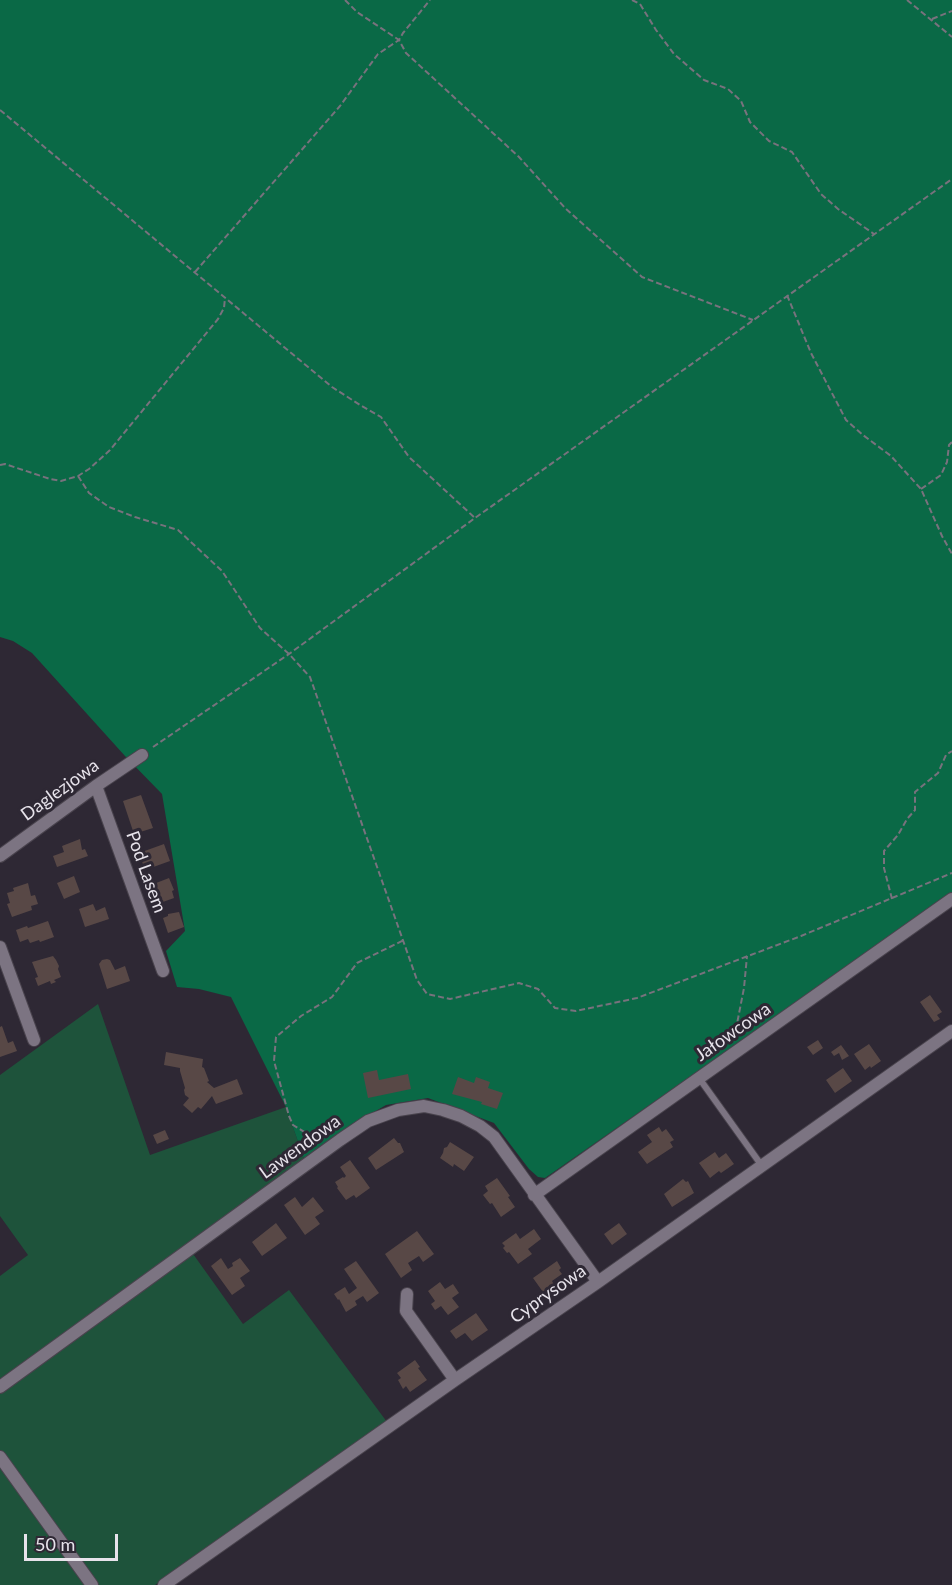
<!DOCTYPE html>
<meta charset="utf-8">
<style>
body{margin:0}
#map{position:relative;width:952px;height:1585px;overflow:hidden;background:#2e2834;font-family:Lato,sans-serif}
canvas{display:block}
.scale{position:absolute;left:24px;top:1534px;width:94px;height:27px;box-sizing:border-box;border:3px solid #e7e3eb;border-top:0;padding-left:8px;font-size:18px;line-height:21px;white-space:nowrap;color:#e7e3eb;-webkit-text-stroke:4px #2e2834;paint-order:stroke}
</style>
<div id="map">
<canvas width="952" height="1585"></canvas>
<div class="scale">50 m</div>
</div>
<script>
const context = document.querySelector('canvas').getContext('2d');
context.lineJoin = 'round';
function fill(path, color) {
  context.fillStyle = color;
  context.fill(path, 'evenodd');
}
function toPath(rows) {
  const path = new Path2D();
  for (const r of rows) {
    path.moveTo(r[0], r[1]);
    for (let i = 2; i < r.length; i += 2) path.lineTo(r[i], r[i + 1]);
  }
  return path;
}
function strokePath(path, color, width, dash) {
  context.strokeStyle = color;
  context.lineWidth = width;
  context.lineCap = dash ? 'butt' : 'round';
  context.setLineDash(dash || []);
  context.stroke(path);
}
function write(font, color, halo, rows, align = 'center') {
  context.font = font + ' Lato,sans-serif';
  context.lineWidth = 6;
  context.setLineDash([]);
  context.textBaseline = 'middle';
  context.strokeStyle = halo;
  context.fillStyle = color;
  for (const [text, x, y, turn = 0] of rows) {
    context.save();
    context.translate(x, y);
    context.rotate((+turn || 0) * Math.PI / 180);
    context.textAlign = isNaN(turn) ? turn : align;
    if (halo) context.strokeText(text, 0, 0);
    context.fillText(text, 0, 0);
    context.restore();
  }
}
const green = toPath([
 [98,1004,150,1155,286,1107,304,1159,186,1244,243,1324,289,1290,387,1422,155,1585,0,1585,0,1276,28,1255,0,1216,0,1075]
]);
const forest = toPath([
 [0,0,952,0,952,894,545,1178,538,1177,529,1169,494,1123,428,1098,386,1105,350,1126,304,1159,286,1107,231,997,199,989,177,987,166,951,185,931,162,794,125,756,32,653,13,641,0,637]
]);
const building = toPath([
 [141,795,153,828,134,834,123,801],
 [80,839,82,850,85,849,88,856,57,867,53,856,64,852,62,846],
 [164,844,170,861,145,870,139,853],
 [74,876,80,892,64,899,57,883],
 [169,878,174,890,172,891,174,898,160,903,158,896,155,897,151,885],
 [28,883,31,896,35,895,38,904,31,906,32,910,12,917,7,904,10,903,7,893,14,891,13,888],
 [93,904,96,911,105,907,109,919,85,927,79,909],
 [179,912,184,927,168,933,163,918,168,916,168,914],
 [48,921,54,937,40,942,39,940,30,943,28,939,20,942,16,930,27,926,28,928],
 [53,956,56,960,59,966,58,969,61,977,54,980,56,982,51,984,50,981,38,986,35,978,38,977,32,962],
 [107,959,110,960,115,970,125,966,130,981,107,989,99,964,102,960],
 [930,995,942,1012,937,1015,940,1019,934,1022,920,1002],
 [2,1026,8,1043,13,1041,17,1051,0,1057,0,1027],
 [818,1040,823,1048,813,1055,807,1047],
 [869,1044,881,1061,871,1068,870,1066,865,1070,854,1054],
 [841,1045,849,1056,842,1060,839,1053,834,1056,831,1052],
 [166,1052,203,1059,202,1067,204,1068,209,1081,207,1082,214,1088,237,1079,243,1094,216,1104,212,1096,201,1109,198,1107,192,1113,183,1105,189,1098,185,1095,184,1090,185,1088,180,1071,180,1068,164,1065],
 [843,1068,852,1081,835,1093,826,1080],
 [377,1070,379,1080,408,1074,411,1089,368,1098,363,1073],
 [458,1077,474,1083,476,1077,490,1082,488,1088,503,1093,497,1109,481,1104,482,1102,452,1094],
 [659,1127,662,1132,666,1129,674,1140,670,1142,673,1147,647,1164,638,1152,652,1142,647,1135],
 [165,1130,169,1139,157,1144,153,1135],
 [394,1138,398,1143,400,1143,404,1152,376,1170,368,1158],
 [450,1142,474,1157,464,1171,454,1164,453,1167,440,1158,443,1153,444,1148,447,1147],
 [715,1152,719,1158,726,1153,734,1164,721,1173,719,1171,710,1178,699,1163],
 [350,1160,370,1188,356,1198,354,1195,346,1200,337,1188,338,1187,335,1182,343,1177,344,1178,346,1176,340,1167],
 [497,1178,510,1196,508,1197,515,1207,501,1217,492,1203,490,1204,483,1195,488,1191,485,1186],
 [683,1179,686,1182,688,1181,694,1193,672,1207,664,1194],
 [295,1197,302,1207,313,1197,324,1211,315,1217,320,1224,305,1235,284,1205],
 [276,1223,287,1238,262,1256,252,1242],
 [619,1223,627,1234,612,1245,604,1234],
 [534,1229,541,1239,528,1249,532,1254,518,1264,509,1252,507,1253,503,1248,505,1246,502,1243,516,1233,520,1239],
 [417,1231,434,1254,423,1262,419,1256,408,1263,412,1270,401,1278,385,1254],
 [221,1258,228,1269,233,1266,232,1263,240,1258,250,1271,240,1278,245,1286,232,1295,211,1266],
 [356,1261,379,1293,367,1302,363,1296,355,1301,357,1305,346,1312,339,1299,338,1300,334,1294,345,1287,349,1294,357,1288,344,1269],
 [557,1261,561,1268,559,1270,562,1274,552,1281,554,1285,543,1292,533,1278],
 [440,1282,445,1289,453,1284,459,1293,452,1298,459,1307,448,1315,441,1306,435,1310,431,1304,435,1301,428,1291],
 [476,1313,488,1330,472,1341,465,1333,456,1339,450,1331],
 [415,1360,420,1367,418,1368,427,1380,410,1392,406,1386,403,1389,398,1380,401,1378,397,1373]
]);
const path = toPath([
 [345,0,357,12,399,40,406,53,519,157,566,209,642,277,753,320],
 [632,0,640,4,656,30,674,54,704,80,728,89,741,101,750,122,769,141,792,152,821,194,838,209,874,234],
 [907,0,952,37],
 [932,19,952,11],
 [0,110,332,387,360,405,381,417,409,457,475,518],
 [195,272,340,106,378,54,399,40,403,33,430,0],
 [787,295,811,353,846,420,863,435,891,456,921,489,942,536,952,554],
 [0,465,5,464,50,479,61,481,78,476,89,469,110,450,218,319,224,308,225,298],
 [78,476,89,493,109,507,135,517,178,530,222,571,260,628,289,654,310,677,417,980,427,994,450,999,519,983,538,989,555,1008,576,1011,637,998,801,936,952,873],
 [921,489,941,475,947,462,949,445,952,442],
 [153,747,289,654,475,518,952,179],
 [892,899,884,868,884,851,898,835,907,819,915,810,915,792,938,773,946,755,952,751],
 [734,1039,744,988,747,956],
 [322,1138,306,1133,293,1125,289,1116,274,1061,276,1037,301,1016,332,997,357,963,404,940]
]);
const lane = toPath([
 [699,1078,762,1166]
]);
const street = toPath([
 [96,786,163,971],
 [0,856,96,786,142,755],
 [0,947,34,1040],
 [534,1195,952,899],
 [407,1294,406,1311,455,1380],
 [0,1387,340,1140,368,1121,398,1110,424,1106,443,1110,461,1116,480,1126,494,1137,598,1282],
 [0,1457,92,1585],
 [164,1585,455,1380,598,1282,952,1031]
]);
const streetNames = [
 ["Daglezjowa",60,790,-36],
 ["Pod Lasem",146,872,70],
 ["Jałowcowa",733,1032,-35],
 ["Lawendowa",300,1147,-36],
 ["Cyprysowa",548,1294,-35]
];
fill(green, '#1e533b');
fill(forest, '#0a6946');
fill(building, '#584846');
strokePath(lane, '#49434d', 8);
strokePath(street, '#49434d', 14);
strokePath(path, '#78727d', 2, [6, 3]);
strokePath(lane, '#7c7482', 6);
strokePath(street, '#7c7482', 12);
write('18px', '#e7e3eb', '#2e2834', streetNames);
</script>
